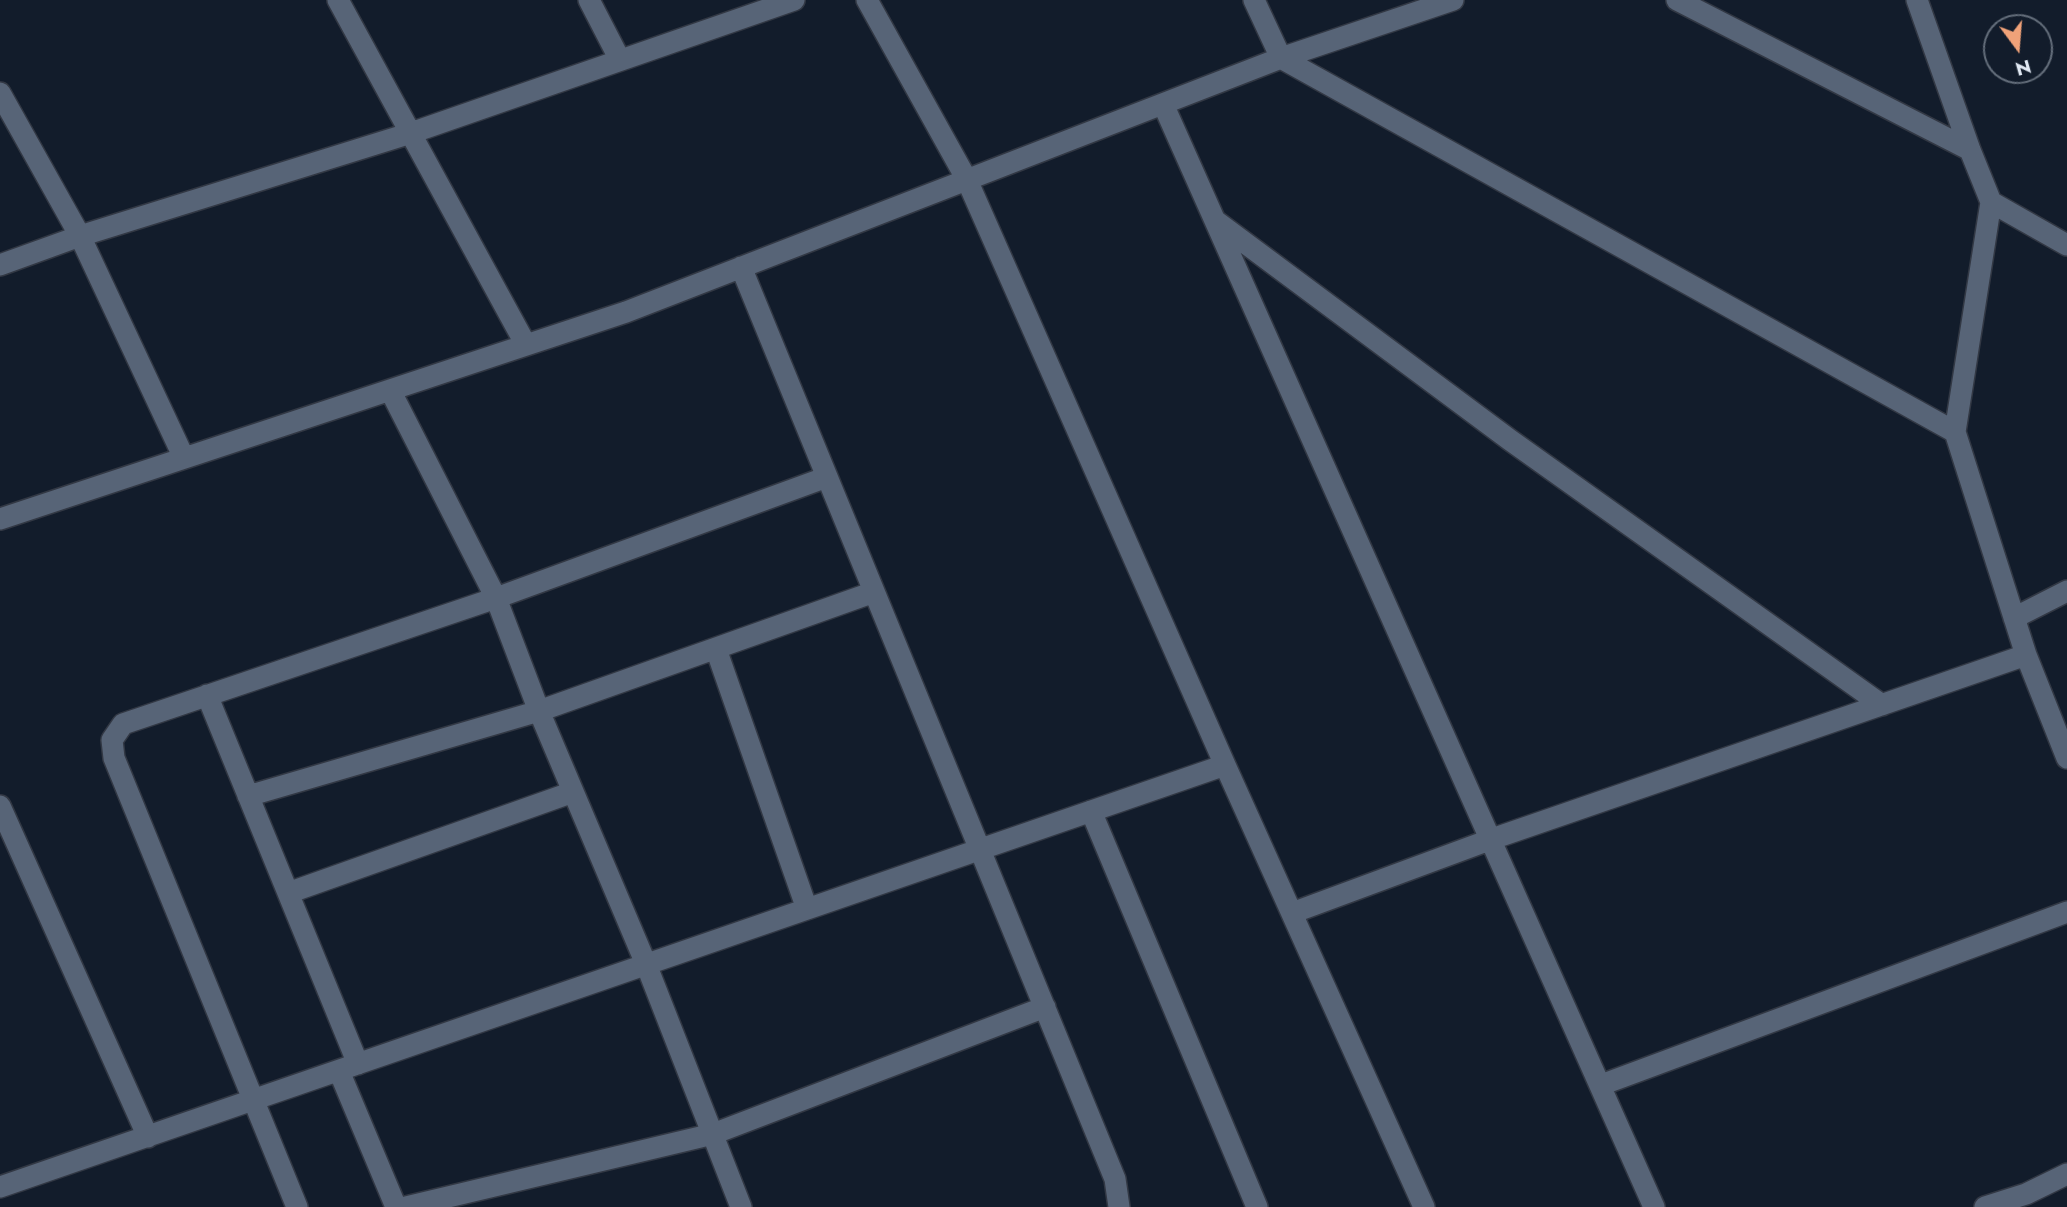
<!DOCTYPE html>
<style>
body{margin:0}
#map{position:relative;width:2067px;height:1207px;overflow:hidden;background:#121c2b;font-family:Jost,sans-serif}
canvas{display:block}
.north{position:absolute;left:1983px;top:14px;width:70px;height:70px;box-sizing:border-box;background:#121c2b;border:2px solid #646e7b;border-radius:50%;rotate:164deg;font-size:19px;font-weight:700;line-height:28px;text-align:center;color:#e0e8f3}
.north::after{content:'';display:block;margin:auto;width:24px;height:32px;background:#f0a279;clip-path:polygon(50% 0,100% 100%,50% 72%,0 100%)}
</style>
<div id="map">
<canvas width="2067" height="1207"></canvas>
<div class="north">N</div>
</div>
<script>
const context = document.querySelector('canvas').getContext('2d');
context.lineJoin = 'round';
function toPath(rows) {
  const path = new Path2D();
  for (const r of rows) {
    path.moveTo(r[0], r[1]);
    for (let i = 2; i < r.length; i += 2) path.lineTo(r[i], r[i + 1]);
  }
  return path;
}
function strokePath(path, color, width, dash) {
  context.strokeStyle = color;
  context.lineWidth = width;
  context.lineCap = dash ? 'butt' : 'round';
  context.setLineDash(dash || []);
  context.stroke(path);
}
const minor = toPath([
 [338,0,526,345],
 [589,0,620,60],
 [867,0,967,180,1225,765,1424,1207],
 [1254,0,1281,58,1955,432],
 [1677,0,1970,150],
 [1917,0,1970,150,1991,202,2067,245],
 [0,93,80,236,184,458],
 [1163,104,1654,1207],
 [1991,202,1955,432,2026,655,2067,758],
 [1217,222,1510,440,1882,705],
 [0,265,80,236,411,133,794,0],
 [741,267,1115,1179,1119,1207],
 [390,390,496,598,539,711,646,964,741,1207],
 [0,519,626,312,1281,58,1453,0],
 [2014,618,2067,591],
 [716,649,807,909],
 [207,695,358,1064],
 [248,796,539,711,874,592],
 [0,806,148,1137],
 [1091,811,1257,1207],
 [288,893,573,792],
 [1292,913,1492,839,2026,655],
 [339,1071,396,1207],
 [1601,1085,2067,912],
 [0,1187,1225,765],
 [297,1207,114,758,112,740,123,724,496,598,827,477],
 [406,1207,713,1134,1045,1007],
 [1985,1207,2026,1194,2067,1174]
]);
strokePath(minor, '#323844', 24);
strokePath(minor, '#576477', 21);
</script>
